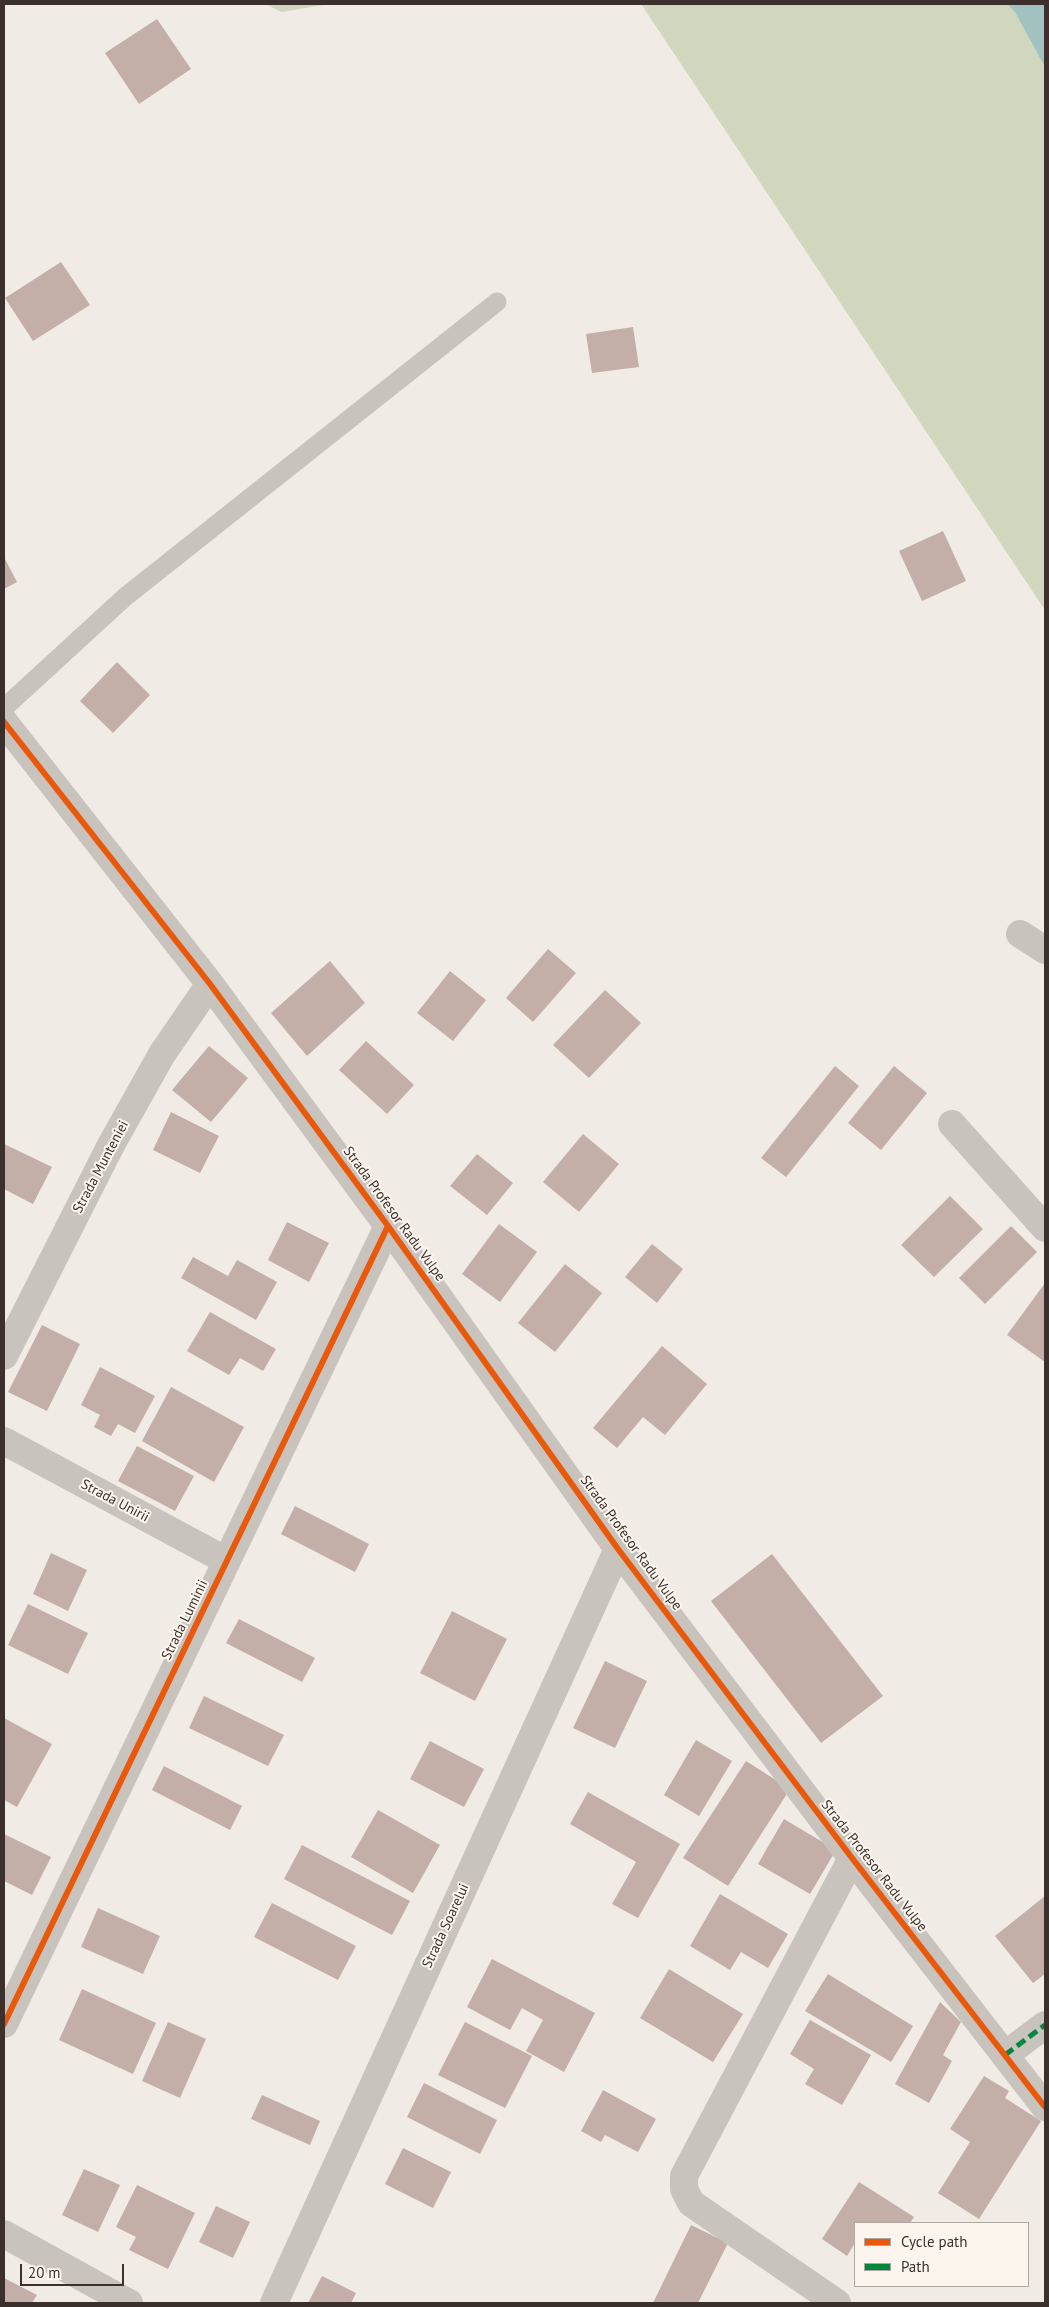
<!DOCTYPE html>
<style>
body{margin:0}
#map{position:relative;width:1049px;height:2307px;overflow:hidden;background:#f0ebe5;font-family:"PT Sans",sans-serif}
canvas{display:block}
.frame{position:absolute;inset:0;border:5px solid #3b302b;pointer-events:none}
.legend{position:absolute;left:854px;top:2222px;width:175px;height:65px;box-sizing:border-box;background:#fbf5ee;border:1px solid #aea6a0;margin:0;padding:6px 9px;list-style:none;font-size:15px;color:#3b302b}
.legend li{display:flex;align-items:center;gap:10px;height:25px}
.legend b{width:25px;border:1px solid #aea6a0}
.scale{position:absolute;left:20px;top:2264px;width:104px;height:22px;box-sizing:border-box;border:2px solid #3b302b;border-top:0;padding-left:6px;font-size:15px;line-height:18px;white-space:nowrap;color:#3b302b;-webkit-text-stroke:4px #fbf5ee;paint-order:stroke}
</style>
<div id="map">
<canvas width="1049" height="2307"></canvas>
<div class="frame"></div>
<ul class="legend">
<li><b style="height:6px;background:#e8590c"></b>Cycle path</li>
<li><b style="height:6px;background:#00873e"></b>Path</li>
</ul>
<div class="scale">20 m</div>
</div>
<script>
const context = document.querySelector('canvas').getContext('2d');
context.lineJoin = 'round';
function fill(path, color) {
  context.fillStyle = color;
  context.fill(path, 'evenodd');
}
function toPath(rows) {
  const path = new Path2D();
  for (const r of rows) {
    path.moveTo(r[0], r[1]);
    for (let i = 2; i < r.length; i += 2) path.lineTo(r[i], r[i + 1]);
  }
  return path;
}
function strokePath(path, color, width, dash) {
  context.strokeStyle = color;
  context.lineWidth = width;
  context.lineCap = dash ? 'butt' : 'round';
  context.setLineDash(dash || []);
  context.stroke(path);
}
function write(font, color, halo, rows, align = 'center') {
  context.font = font + ' "PT Sans",sans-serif';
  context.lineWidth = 4;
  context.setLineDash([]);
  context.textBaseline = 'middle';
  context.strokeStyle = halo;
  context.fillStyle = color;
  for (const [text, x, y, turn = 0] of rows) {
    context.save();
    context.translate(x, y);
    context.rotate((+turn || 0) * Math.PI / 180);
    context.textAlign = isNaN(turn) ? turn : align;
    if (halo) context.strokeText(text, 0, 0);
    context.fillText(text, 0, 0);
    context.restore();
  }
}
const green = toPath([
 [265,4,329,4,282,12],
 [641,4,1045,4,1045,610]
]);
const water = toPath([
 [1007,4,1045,4,1045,67,1015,12]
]);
const building = toPath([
 [157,19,191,69,139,104,105,53],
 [61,262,90,305,33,341,5,298],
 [633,327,639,367,592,373,586,334],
 [943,531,966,581,922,601,899,551],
 [4,557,17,582,4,589],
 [117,662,150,695,113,733,80,701],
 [548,949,576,973,533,1022,506,998],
 [330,961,365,1003,307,1056,271,1013],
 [450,971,486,1000,453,1041,417,1013],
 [605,990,641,1023,589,1078,553,1045],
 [366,1041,414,1085,387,1114,339,1070],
 [209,1046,248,1078,211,1122,172,1090],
 [835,1066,859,1086,786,1177,761,1158],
 [894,1066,927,1093,881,1150,848,1123],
 [171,1112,219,1136,200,1173,153,1150],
 [583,1134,619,1164,579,1212,543,1182],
 [4,1144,52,1167,33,1204,4,1189],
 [477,1154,513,1183,487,1215,450,1186],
 [950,1196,983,1229,934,1277,901,1245],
 [287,1222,329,1243,309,1282,268,1260],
 [499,1224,537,1252,500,1302,462,1274],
 [1011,1226,1037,1252,985,1304,959,1278],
 [652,1244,683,1269,657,1303,625,1277],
 [193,1257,228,1276,237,1260,277,1282,256,1320,181,1278],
 [565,1264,602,1293,555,1352,518,1323],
 [1045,1283,1045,1362,1007,1335],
 [210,1312,276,1349,263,1371,240,1358,229,1375,187,1351],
 [42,1325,80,1344,47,1411,8,1392],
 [662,1346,707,1384,665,1435,643,1417,617,1448,593,1428],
 [100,1367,155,1396,135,1433,118,1424,111,1436,94,1427,100,1415,81,1405],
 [171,1387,244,1427,214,1482,142,1441],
 [137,1446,194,1476,175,1511,118,1481],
 [295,1506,369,1544,355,1572,281,1534],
 [51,1553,87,1570,68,1611,33,1594],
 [772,1554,883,1696,821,1743,711,1601],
 [28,1604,88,1633,68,1674,8,1645],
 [452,1611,507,1639,475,1701,420,1673],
 [239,1619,315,1658,302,1682,226,1643],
 [605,1661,647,1681,615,1748,573,1728],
 [204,1696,284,1735,268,1766,189,1728],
 [4,1718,52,1744,17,1807,4,1800],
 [696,1740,732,1761,699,1816,664,1795],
 [430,1741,484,1769,464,1807,410,1779],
 [746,1761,790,1789,728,1886,683,1858],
 [164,1766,242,1806,230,1830,152,1790],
 [588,1792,680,1844,638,1918,612,1904,636,1862,570,1824],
 [378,1810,440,1845,413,1893,351,1857],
 [784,1819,836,1850,810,1894,758,1864],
 [4,1834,51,1857,32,1895,4,1881],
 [302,1845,410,1901,392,1935,284,1879],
 [720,1894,788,1934,768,1968,741,1952,730,1970,690,1946],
 [1045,1896,1045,1974,1033,1983,995,1936],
 [272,1903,356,1946,338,1980,254,1937],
 [98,1908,160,1936,143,1974,81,1947],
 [492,1959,595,2013,564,2072,526,2051,543,2020,522,2008,510,2030,467,2007],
 [669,1969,743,2014,713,2062,640,2018],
 [828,1974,913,2026,891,2062,805,2011],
 [82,1989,156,2023,133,2074,59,2040],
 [940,2002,961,2022,943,2055,952,2061,929,2103,895,2084],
 [810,2020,871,2055,842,2105,805,2084,814,2069,790,2054],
 [168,2022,206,2039,180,2098,142,2081],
 [465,2022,532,2056,505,2108,438,2075],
 [984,2076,1009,2091,1005,2098,1041,2121,979,2219,938,2193,970,2142,950,2129],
 [424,2083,497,2120,480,2154,407,2117],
 [603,2090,656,2119,638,2152,605,2135,601,2142,581,2131],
 [262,2095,320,2121,310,2145,251,2119],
 [403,2148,451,2172,433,2208,385,2184],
 [84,2169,120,2185,98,2232,62,2215],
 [859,2182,914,2217,910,2223,855,2223,855,2243,847,2256,822,2239],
 [137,2185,195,2213,168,2269,129,2250,136,2237,116,2227],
 [216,2206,250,2222,233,2258,199,2242],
 [691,2225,728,2243,698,2303,653,2303],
 [322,2276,356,2293,351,2303,308,2303],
 [4,2278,37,2295,32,2303,4,2303]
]);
const service = toPath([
 [4,708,125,597,497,302]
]);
const minor = toPath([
 [4,722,210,984,388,1226,618,1549,852,1858,1045,2107],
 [1020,934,1045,950],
 [952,1124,1045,1228],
 [4,1356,111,1145,162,1054,210,984],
 [4,1441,227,1561],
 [4,2024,388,1226],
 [1005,2055,1045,2025],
 [4,2234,129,2303],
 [274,2303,618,1549],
 [837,2303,691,2203,684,2189,684,2176,852,1858]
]);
const quiet = toPath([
 [1005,2055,1045,2025]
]);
const cycleway = toPath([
 [4,722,210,984,388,1226,618,1549,852,1858,1045,2107],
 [4,2024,388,1226]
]);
const streetNames = [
 ["Strada Munteniei",101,1167,-62],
 ["Strada Profesor Radu Vulpe",394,1214,54],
 ["Strada Unirii",115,1501,28],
 ["Strada Profesor Radu Vulpe",631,1543,54],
 ["Strada Luminii",185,1620,-64],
 ["Strada Profesor Radu Vulpe",874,1866,52],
 ["Strada Soarelui",446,1926,-65]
];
fill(green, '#d1d6bf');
fill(water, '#a1c2c1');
fill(building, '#c3afa7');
strokePath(service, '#c9c3be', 19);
strokePath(minor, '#c9c3be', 28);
strokePath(quiet, '#00873e', 5, [10, 5]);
strokePath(cycleway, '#e8590c', 6);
write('14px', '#3b302b', '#fbf5ee', streetNames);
</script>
